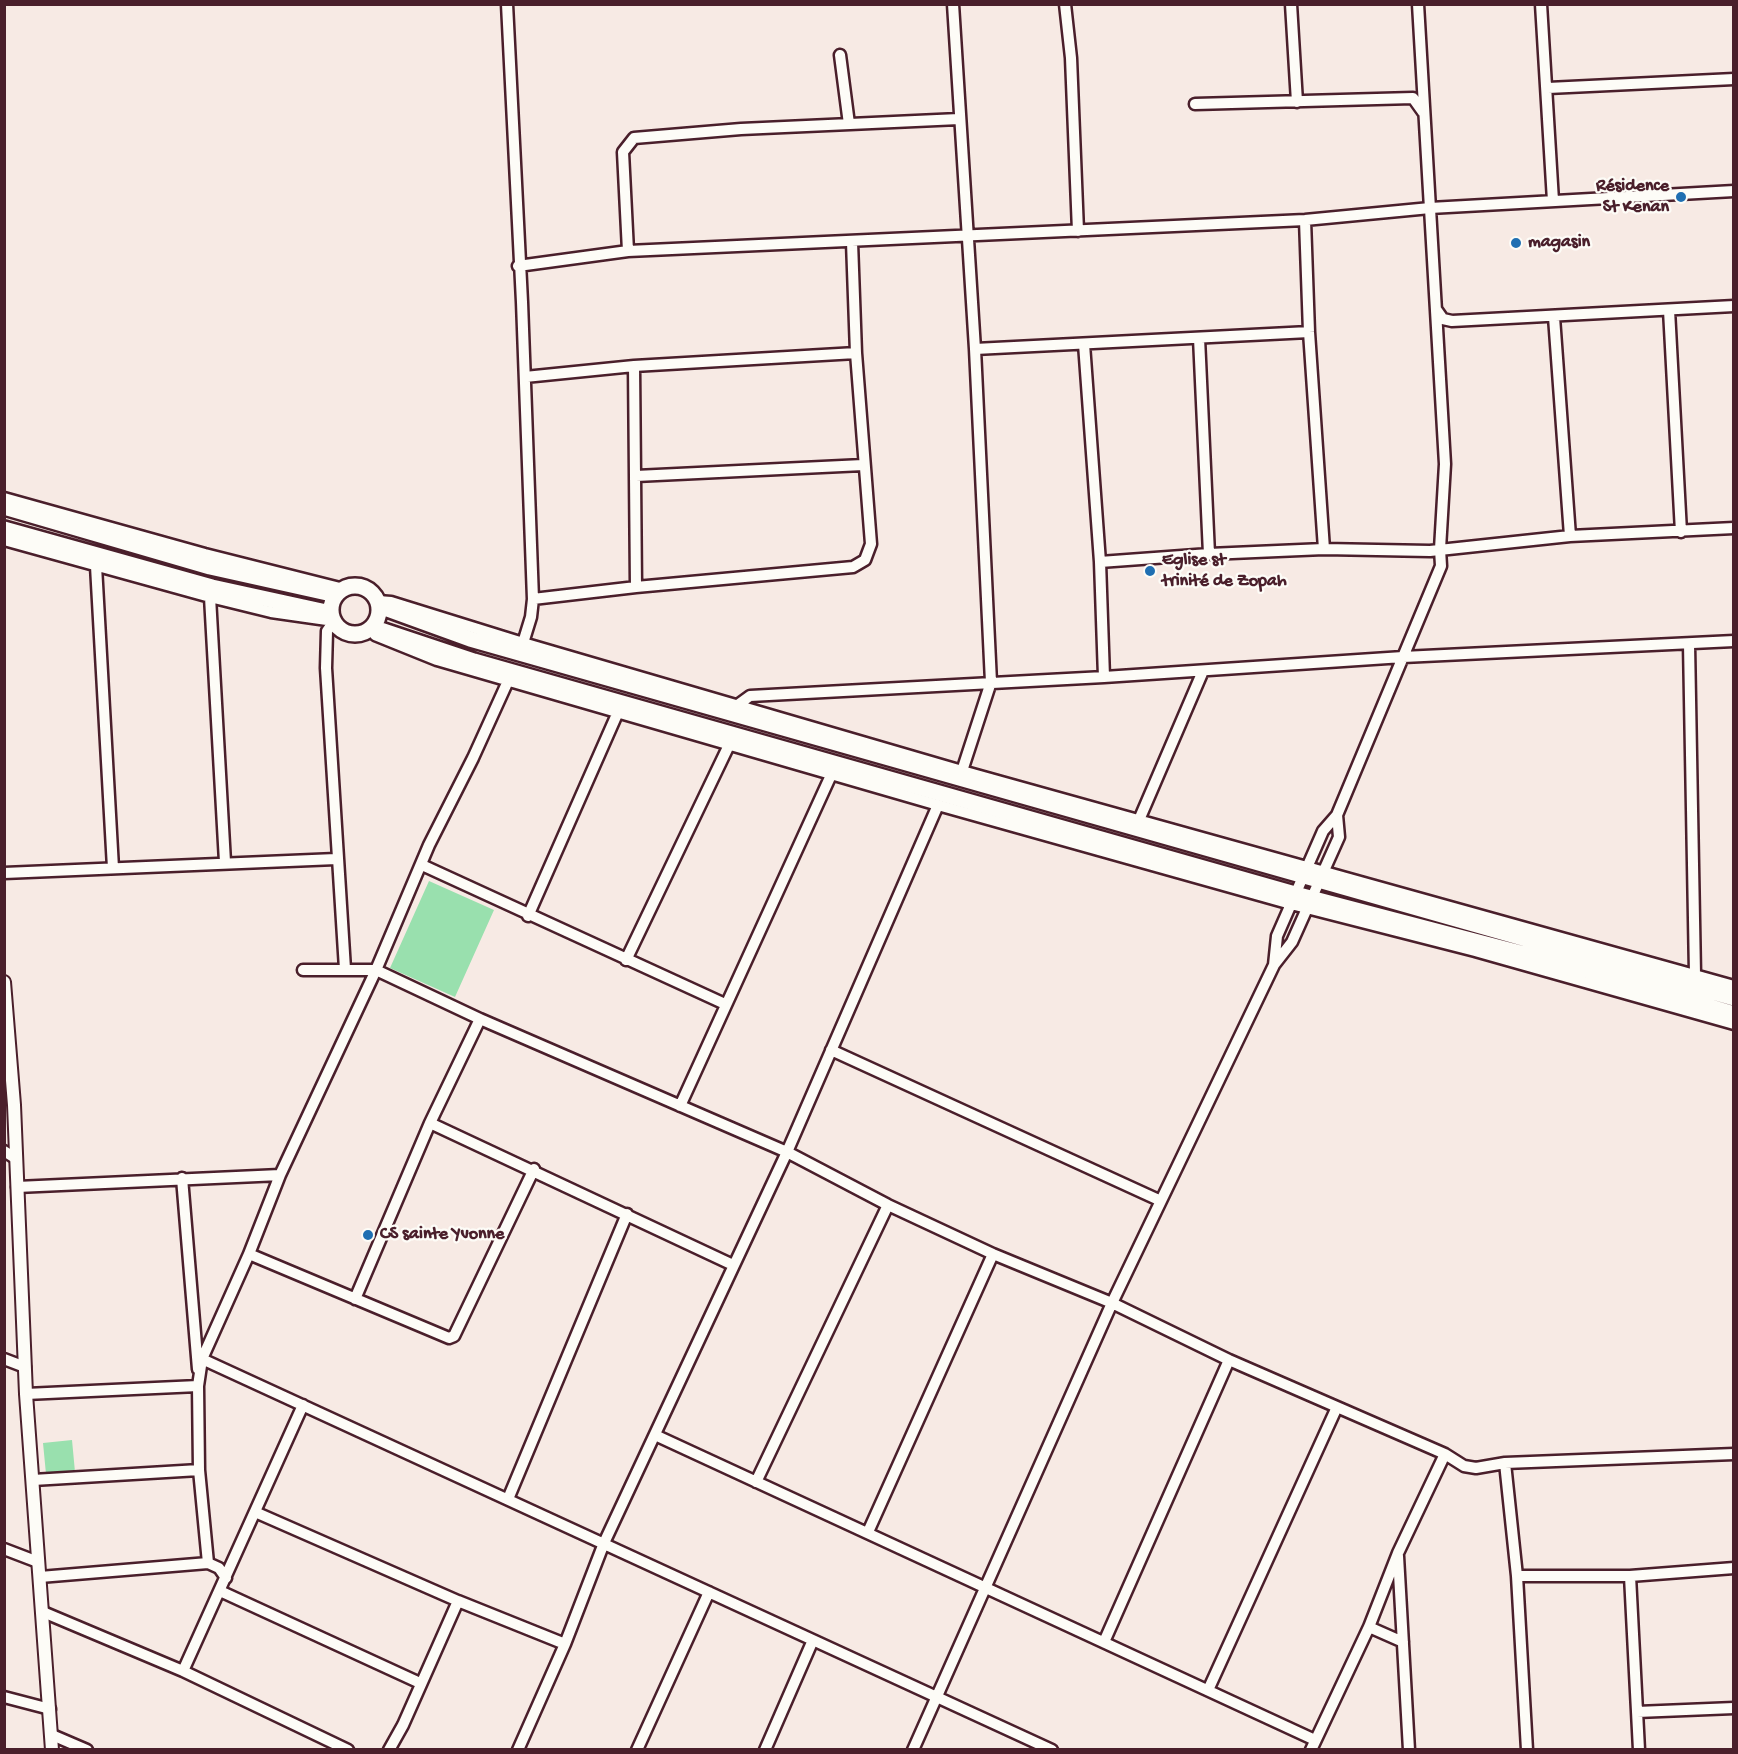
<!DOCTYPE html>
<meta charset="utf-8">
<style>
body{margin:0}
#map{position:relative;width:1738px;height:1754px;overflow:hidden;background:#f7eae4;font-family:"Gochi Hand",sans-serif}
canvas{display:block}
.frame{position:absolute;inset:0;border:6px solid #4a1f2b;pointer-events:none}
</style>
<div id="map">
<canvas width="1738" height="1754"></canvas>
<div class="frame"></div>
</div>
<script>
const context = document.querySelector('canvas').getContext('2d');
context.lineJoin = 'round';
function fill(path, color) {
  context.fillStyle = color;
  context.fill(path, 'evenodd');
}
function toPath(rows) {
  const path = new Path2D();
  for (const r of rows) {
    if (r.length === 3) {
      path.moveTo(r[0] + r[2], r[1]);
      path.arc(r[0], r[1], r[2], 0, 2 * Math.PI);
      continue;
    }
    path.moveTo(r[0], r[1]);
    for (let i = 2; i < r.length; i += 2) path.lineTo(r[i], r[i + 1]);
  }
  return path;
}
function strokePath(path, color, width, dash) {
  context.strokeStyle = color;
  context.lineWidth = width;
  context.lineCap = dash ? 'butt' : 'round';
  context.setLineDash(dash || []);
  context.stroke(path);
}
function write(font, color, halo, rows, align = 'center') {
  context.font = font + ' "Gochi Hand",sans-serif';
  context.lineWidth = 4.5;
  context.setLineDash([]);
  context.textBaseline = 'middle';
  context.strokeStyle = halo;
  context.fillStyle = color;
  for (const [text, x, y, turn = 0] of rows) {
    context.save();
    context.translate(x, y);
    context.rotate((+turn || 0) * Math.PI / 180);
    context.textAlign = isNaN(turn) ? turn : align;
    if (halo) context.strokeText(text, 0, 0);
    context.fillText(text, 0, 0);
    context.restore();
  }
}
const green = toPath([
 [429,881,494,910,455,997,390,968],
 [72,1440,75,1472,46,1474,43,1443]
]);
const minor = toPath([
 [507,4,522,302,533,599,531,617,523,643],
 [953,4,975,349,991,682,962,771],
 [1065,4,1071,58,1078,231],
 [1291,4,1297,102],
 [1541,4,1553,201],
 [840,55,849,124],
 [1548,88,1734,79],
 [1195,104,1413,98,1423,112],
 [1305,220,1309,332,1324,549],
 [628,251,623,152,634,138,741,129,959,119],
 [518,266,628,251,1305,220,1430,208,1734,191],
 [1436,309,1443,319,1452,321,1734,306],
 [1669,310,1681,532],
 [1554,317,1570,536],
 [1199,338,1209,554],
 [1084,344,1100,562,1104,677],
 [975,349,1309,332],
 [634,366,636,587],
 [525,377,634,366,856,353],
 [636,476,863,465],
 [4,498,205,554,344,589],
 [4,540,210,597,271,612,334,621],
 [1100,562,1209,554,1324,549,1430,551,1570,536,1734,528],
 [96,566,113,868],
 [210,597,225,862],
 [533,599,636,587,853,567,865,560,871,544,856,353,852,242],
 [378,601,391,602,523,643,962,771,1734,986],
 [334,621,327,631,326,668,345,969],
 [375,635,437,660,938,805,1291,904,1475,951,1734,1024],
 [1689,644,1695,974],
 [739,704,750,696,1104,677,1403,657,1734,641],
 [1139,820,1203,671],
 [422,865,725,1004],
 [4,873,336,859],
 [528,916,618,712],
 [626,960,730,743],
 [1274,965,1277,936,1323,831,1337,815,1441,566,1440,549,1445,464,1418,4],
 [303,970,376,970,480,1019,787,1152,888,1205,993,1254,1112,1303,1229,1360,1445,1454,1464,1466,1476,1468,1505,1463,1734,1454],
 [831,1050,1161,1201],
 [680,1106,832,773],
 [430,1123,733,1265],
 [4,1151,15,1158],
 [182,1178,198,1369],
 [17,1187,280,1175],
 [249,1254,449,1338,454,1336,534,1169],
 [355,1299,430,1123,480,1019],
 [4,1359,25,1367],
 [202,1359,1052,1750],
 [26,1394,198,1386],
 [655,1435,1315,1740],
 [1505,1463,1517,1576,1527,1750],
 [33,1480,199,1470],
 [756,1482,888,1205],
 [508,1499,627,1214],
 [255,1512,458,1601,565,1644],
 [868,1532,993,1254],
 [4,1549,38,1562],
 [1398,1556,1409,1750],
 [208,1563,199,1470,198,1386,202,1359,249,1254,280,1175,376,970,429,845,473,758,508,681],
 [1517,1576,1630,1576,1734,1568],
 [1630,1576,1639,1750],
 [40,1577,208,1563,219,1568,226,1578],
 [220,1591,420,1683],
 [43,1612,183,1671,348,1750],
 [1369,1627,1403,1642],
 [1104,1642,1229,1360],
 [183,1671,303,1405],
 [1209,1688,1337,1407],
 [4,1697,50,1709],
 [1637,1712,1734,1708],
 [52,1735,87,1750],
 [389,1750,403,1725,458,1601],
 [518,1750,565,1644,604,1543,787,1152,938,805],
 [637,1750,709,1592],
 [765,1750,813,1640],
 [913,1750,1112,1303,1274,965,1292,942,1339,837,1337,815],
 [1311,1750,1369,1627,1398,1553,1445,1454]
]);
const tertiary = toPath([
 [4,982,14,1105,26,1394,52,1750]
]);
const secondary = toPath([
 [4,507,210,567,336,595],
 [4,529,212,587,331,613],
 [355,610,24],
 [379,606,470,639,1734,998],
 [372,627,474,661,1295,894,1589,971,1734,1014]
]);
const markers = [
 [1681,197,6,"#1f6fb2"],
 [1516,243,6,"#1f6fb2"],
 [1150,571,6,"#1f6fb2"],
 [368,1235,6,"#1f6fb2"]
];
const poiNames = [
 ["Résidence",1669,187,"right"],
 ["St Kenan",1669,208,"right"],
 ["magasin",1528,243],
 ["Eglise st",1162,561],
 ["trinité de Zopah",1162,582],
 ["CS sainte Yvonne",380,1235]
];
fill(green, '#99e0ae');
strokePath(minor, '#4a1f2b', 15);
strokePath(tertiary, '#4a1f2b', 16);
strokePath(secondary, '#4a1f2b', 20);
strokePath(minor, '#fdfcf7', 10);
strokePath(tertiary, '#fdfcf7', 12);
strokePath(secondary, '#fdfcf7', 15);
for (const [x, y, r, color] of markers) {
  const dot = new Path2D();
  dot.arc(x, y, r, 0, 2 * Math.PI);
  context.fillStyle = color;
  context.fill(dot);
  strokePath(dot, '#fdfcf7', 2);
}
write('bold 18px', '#4a1f2b', '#fdfcf7', poiNames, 'left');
</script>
